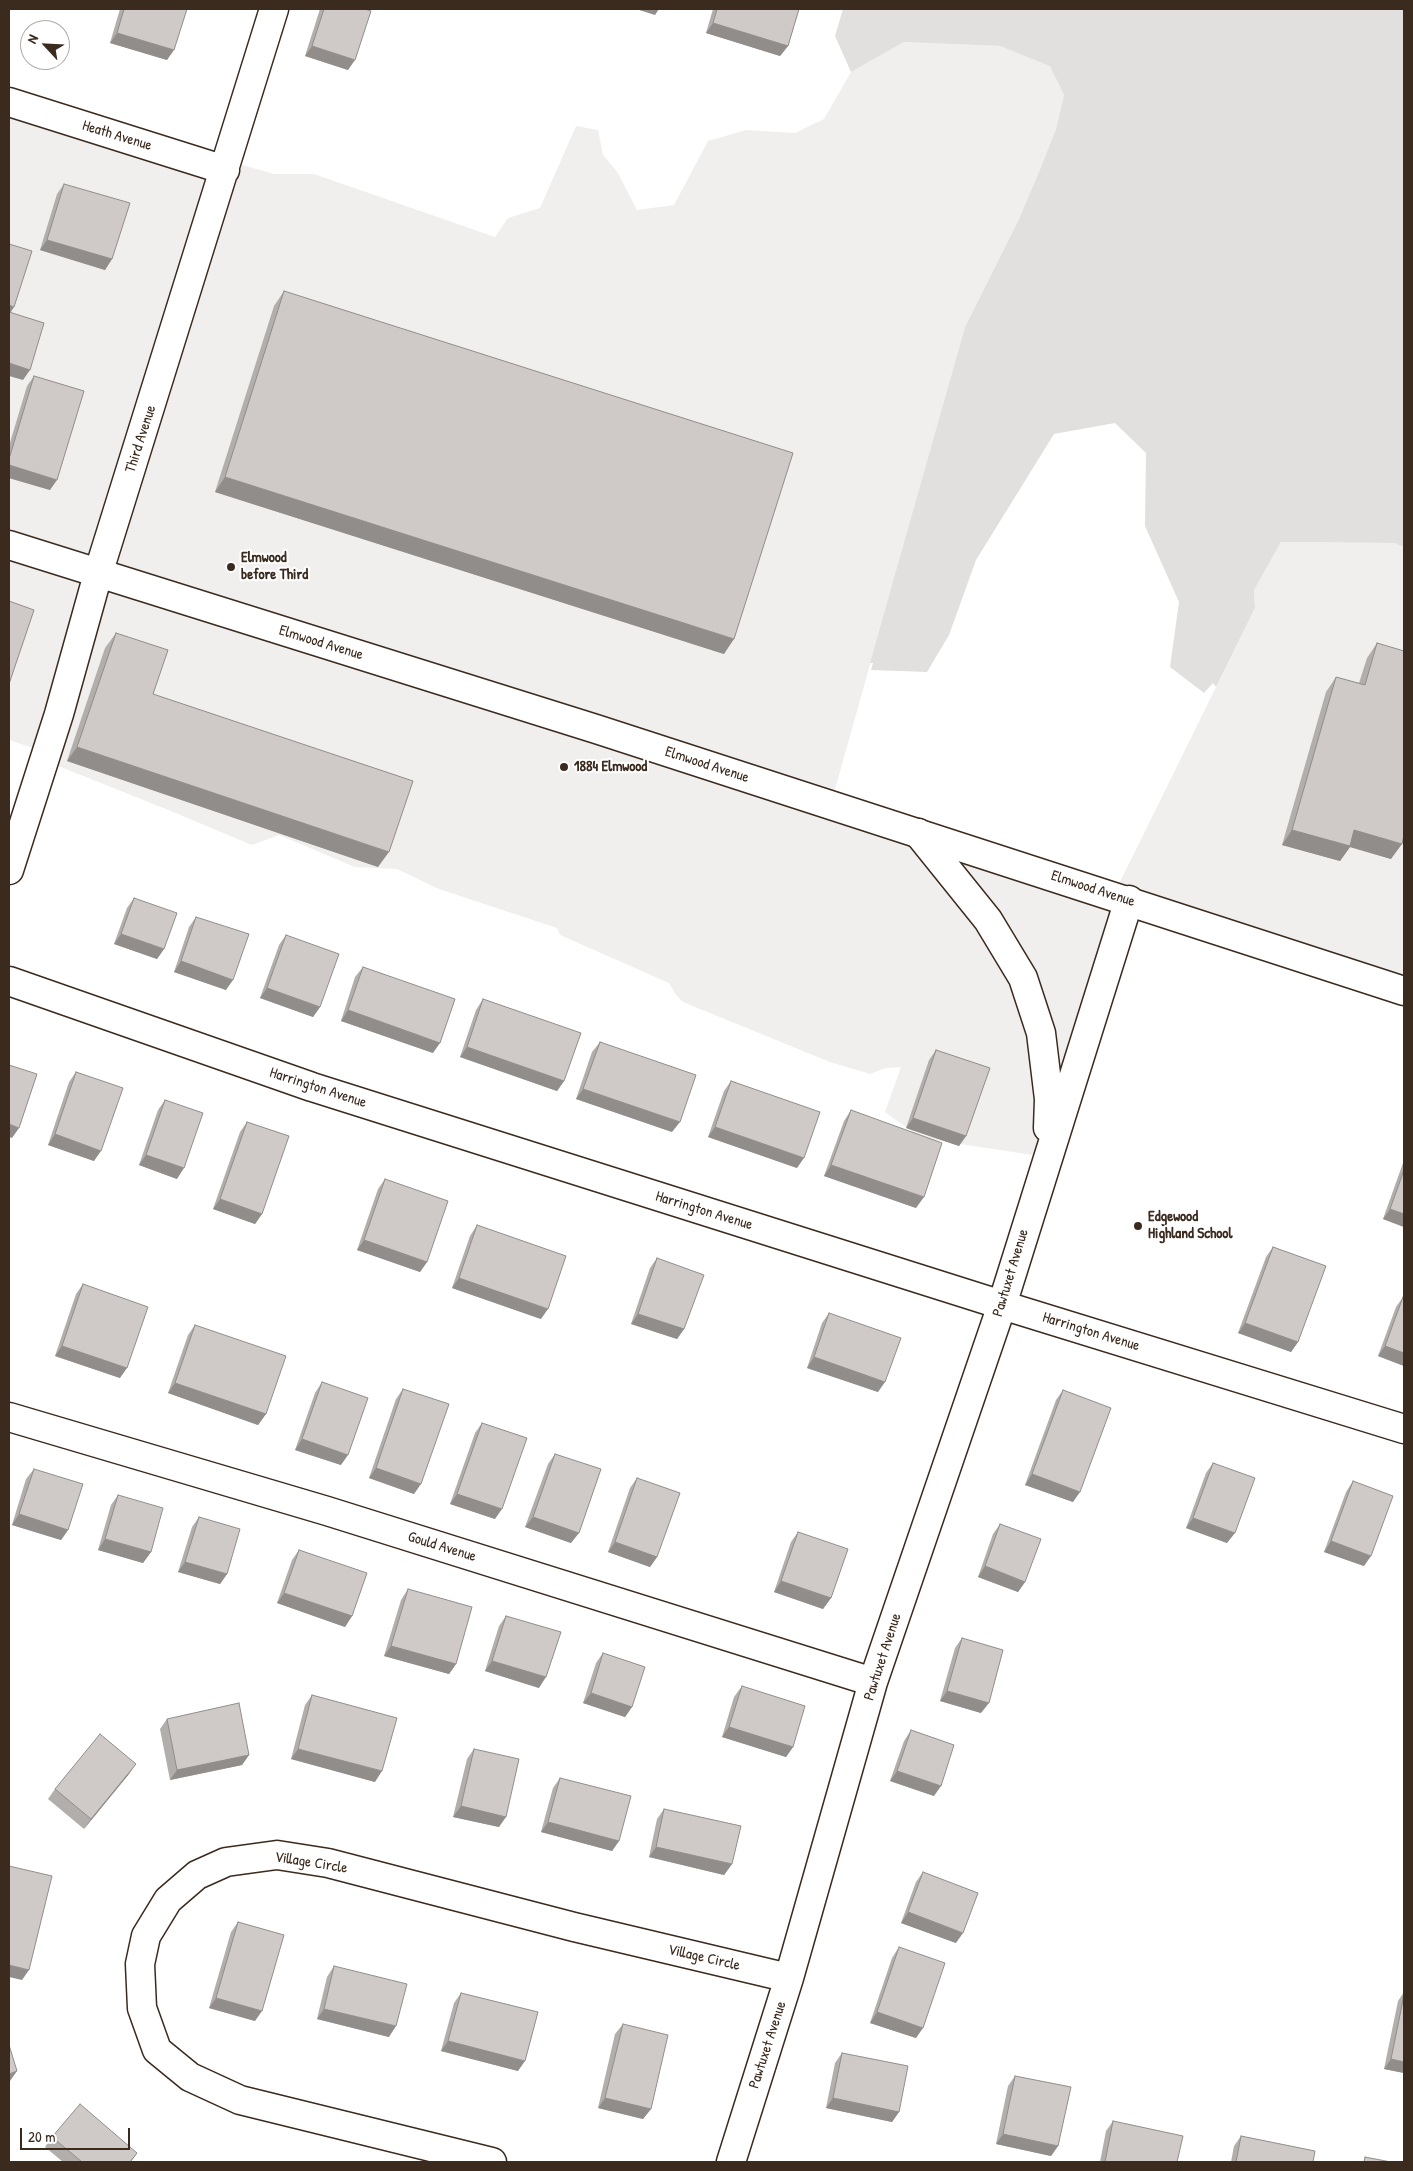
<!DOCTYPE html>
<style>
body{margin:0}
#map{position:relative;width:1413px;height:2171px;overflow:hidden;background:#fff;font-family:"Patrick Hand",sans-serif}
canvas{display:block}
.frame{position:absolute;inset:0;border:10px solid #3b2a1e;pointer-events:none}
.north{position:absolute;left:20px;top:20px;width:50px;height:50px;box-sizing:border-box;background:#fff;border:1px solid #b1aaa5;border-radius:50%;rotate:295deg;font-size:14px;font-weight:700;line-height:20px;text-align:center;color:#3b2a1e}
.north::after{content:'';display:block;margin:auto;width:18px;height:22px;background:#3b2a1e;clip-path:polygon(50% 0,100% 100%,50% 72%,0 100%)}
.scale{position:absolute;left:20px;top:2128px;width:110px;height:22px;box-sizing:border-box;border:2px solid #3b2a1e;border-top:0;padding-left:6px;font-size:15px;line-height:18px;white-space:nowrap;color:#3b2a1e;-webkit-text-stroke:4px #fff;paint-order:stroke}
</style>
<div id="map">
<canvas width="1413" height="2171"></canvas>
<div class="frame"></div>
<div class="north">N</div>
<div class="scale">20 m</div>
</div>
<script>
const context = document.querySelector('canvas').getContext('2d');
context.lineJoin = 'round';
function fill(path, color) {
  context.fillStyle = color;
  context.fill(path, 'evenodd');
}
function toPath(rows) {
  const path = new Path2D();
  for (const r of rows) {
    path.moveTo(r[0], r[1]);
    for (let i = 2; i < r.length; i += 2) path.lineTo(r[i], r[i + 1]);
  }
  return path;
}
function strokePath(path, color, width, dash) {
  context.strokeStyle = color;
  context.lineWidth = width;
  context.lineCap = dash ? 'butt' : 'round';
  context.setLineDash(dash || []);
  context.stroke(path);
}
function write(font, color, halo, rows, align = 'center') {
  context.font = font + ' "Patrick Hand",sans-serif';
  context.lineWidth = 4;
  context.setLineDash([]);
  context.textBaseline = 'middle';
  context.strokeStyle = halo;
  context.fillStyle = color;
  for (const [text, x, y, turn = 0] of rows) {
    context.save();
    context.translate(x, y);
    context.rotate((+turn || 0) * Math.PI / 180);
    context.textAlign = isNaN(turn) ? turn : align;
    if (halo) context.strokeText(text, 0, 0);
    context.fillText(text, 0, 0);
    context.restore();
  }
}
const built = toPath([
 [904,42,1000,46,1050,65,1064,95,1056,129,1039,172,1018,221,965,327,832,800,1117,888,1255,608,1254,590,1281,542,1394,543,1404,547,1404,989,1133,899,1039,1156,921,1138,885,1112,901,1067,886,1068,870,1074,830,1062,683,1002,676,995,669,983,560,935,557,928,439,889,397,869,355,867,279,835,252,845,166,809,51,763,30,747,9,740,9,98,274,174,314,174,495,237,508,218,540,208,576,126,598,130,603,155,618,173,637,210,674,205,708,141,746,130,795,133,824,119,851,72]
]);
const green = toPath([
 [843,9,1404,9,1404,547,1394,543,1281,542,1254,590,1255,608,1216,687,1213,683,1204,693,1170,667,1179,602,1145,526,1146,453,1115,423,1054,434,976,560,949,635,927,672,871,670,873,663,870,663,965,327,1018,221,1039,172,1056,129,1064,95,1050,66,1000,46,904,42,851,72,835,36]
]);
const minor = toPath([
 [9,102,225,170],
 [918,833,988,920,1023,978,1041,1033,1049,1099,1048,1128],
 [9,870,59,714,98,574,274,9],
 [9,981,312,1087,1002,1305,1404,1429],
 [9,1417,327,1511,873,1682],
 [492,2162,240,2100,190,2077,157,2050,142,2008,140,1964,146,1936,168,1900,197,1875,226,1862,277,1855,328,1863,574,1927,789,1978],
 [731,2162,789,1978,873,1682,1002,1305,1129,900]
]);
const primary = toPath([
 [9,545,596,729,1404,991]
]);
const wall = toPath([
 [120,9,187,9,167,60,110,43],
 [320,9,365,9,348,70,305,56],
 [713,9,799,9,788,46,780,56,706,33],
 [64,184,112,259,105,270,40,250,57,194],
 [284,291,724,654,215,492,274,306],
 [34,376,50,490,9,478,9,446,27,386],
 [116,633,153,694,378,867,67,761,105,648],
 [1377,643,1391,859,1350,847,1340,861,1282,845,1326,692,1336,677,1359,683,1367,658],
 [134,898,164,949,157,959,114,944,127,908],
 [196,917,226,990,174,972,189,927],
 [286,935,320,1007,313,1017,260,998,279,945],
 [363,967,433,1053,341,1021,355,977],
 [483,999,564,1081,557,1091,460,1057,476,1010],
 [600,1042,672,1132,576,1099,592,1052],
 [936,1050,966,1136,959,1146,906,1128,929,1060],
 [76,1072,94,1161,48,1145,69,1082],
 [731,1081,797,1168,708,1137,724,1091],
 [165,1100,177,1179,139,1165,158,1110],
 [851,1110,916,1208,824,1176,844,1121],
 [247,1122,262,1214,255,1224,213,1209,240,1132],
 [1404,1160,1404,1227,1383,1219],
 [385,1179,427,1262,420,1272,357,1250,378,1189],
 [477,1225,541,1319,452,1288,470,1236],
 [1273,1247,1298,1342,1291,1352,1238,1333,1266,1257],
 [657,1258,684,1329,677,1339,631,1324,650,1268],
 [83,1284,120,1378,55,1356,76,1294],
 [1403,1297,1404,1366,1378,1356,1396,1307],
 [829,1313,878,1392,807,1368,822,1323],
 [195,1325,266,1414,258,1425,168,1393,188,1335],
 [322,1382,341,1465,295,1450,315,1393],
 [403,1389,414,1494,369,1478,396,1399],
 [1063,1390,1073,1502,1025,1485,1056,1400],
 [482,1423,495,1519,450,1504,475,1433],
 [555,1454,571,1543,525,1527,548,1464],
 [1213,1463,1227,1543,1186,1528,1206,1473],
 [34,1469,68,1530,61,1540,12,1525,26,1479],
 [637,1478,657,1557,650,1567,608,1552,630,1488],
 [1353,1481,1364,1566,1324,1552,1346,1492],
 [118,1495,151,1552,143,1563,98,1550,111,1505],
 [199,1517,227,1574,220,1584,178,1572,192,1527],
 [1000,1524,1025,1582,1018,1592,978,1577,993,1534],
 [798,1532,831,1598,823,1609,774,1592,791,1542],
 [299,1550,352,1616,345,1627,277,1603,292,1560],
 [408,1589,456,1664,449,1674,384,1656,401,1600],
 [506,1616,539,1688,485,1671,499,1626],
 [962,1638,981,1713,940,1701,955,1648],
 [603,1653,632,1707,625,1717,583,1703,596,1663],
 [742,1686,793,1747,786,1757,722,1737,734,1697],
 [312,1695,375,1782,291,1759,305,1705],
 [167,1719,249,1755,242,1765,170,1780,160,1729],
 [911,1730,934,1796,890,1781,904,1741],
 [474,1749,499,1827,453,1817,467,1759],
 [129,1774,84,1829,48,1799,55,1789],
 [560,1778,619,1841,612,1851,541,1832,553,1788],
 [664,1809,732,1864,724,1875,649,1857,657,1819],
 [923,1872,956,1943,901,1923,916,1882],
 [238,1922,255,2021,209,2008,231,1932],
 [899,1947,916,2038,870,2023,892,1958],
 [334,1966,389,2037,317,2019,327,1977],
 [1404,1992,1404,2073,1384,2069,1398,2001],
 [461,1993,518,2071,441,2051,454,2003],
 [623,2024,651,2109,643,2119,598,2108,615,2034],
 [842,2053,899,2112,892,2122,826,2108,835,2063],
 [1015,2076,1058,2146,1051,2156,996,2144,1008,2086],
 [1113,2121,1177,2162,1100,2162,1106,2131],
 [1241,2136,1313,2162,1231,2162,1234,2146],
 [52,2137,137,2153,131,2162,63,2162,45,2147]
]);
const shadedWall = toPath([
 [636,9,659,9,655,15],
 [713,23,788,46,780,56,706,33],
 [117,33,174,50,167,60,110,43],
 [312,46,355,60,348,70,305,56],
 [47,240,112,259,105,270,40,250],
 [9,305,14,307,9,315],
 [9,363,30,370,23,380,9,376],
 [9,465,57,480,50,490,9,478],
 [225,477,734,639,724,654,215,492],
 [77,747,389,852,378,867,67,761],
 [1292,830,1354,830,1402,844,1391,859,1350,847,1340,861,1282,845],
 [121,934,164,949,157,959,114,944],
 [181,961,233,980,226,990,174,972],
 [267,988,320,1007,313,1017,260,998],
 [348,1010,440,1043,433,1053,341,1021],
 [467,1047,564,1081,557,1091,460,1057],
 [583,1089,680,1122,672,1132,576,1099],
 [913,1118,966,1136,959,1146,906,1128],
 [9,1124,19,1128,12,1138,9,1137],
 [715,1127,804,1158,797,1168,708,1137],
 [55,1134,101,1151,94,1161,48,1145],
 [146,1155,184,1168,177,1179,139,1165],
 [831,1165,924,1197,916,1208,824,1176],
 [220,1199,262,1214,255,1224,213,1209],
 [1390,1209,1404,1214,1404,1227,1383,1219],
 [364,1240,427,1262,420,1272,357,1250],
 [459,1278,548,1309,541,1319,452,1288],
 [638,1314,684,1329,677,1339,631,1324],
 [1245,1323,1298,1342,1291,1352,1238,1333],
 [62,1346,127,1368,120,1378,55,1356],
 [1385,1346,1404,1353,1404,1366,1378,1356],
 [814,1357,885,1382,878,1392,807,1368],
 [175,1383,266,1414,258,1425,168,1393],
 [302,1439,348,1455,341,1465,295,1450],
 [376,1468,421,1484,414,1494,369,1478],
 [1032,1474,1080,1492,1073,1502,1025,1485],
 [457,1494,502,1509,495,1519,450,1504],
 [19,1514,68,1530,61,1540,12,1525],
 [533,1517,579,1533,571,1543,525,1527],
 [1193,1518,1235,1533,1227,1543,1186,1528],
 [105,1539,151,1552,143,1563,98,1550],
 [1331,1541,1371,1556,1364,1566,1324,1552],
 [615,1542,657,1557,650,1567,608,1552],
 [185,1562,227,1574,220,1584,178,1572],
 [985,1566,1025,1582,1018,1592,978,1577],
 [781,1581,831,1598,823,1609,774,1592],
 [284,1593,352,1616,345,1627,277,1603],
 [391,1646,456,1664,449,1674,384,1656],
 [492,1661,546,1677,539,1688,485,1671],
 [947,1691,989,1703,981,1713,940,1701],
 [591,1693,632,1707,625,1717,583,1703],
 [729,1727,793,1747,786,1757,722,1737],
 [298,1749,382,1771,375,1782,291,1759],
 [249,1755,242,1765,170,1780,177,1770],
 [136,1764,129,1774,84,1829,91,1819],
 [897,1771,941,1786,934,1796,890,1781],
 [461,1806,506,1817,499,1827,453,1817],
 [548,1822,619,1841,612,1851,541,1832],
 [656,1847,732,1864,724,1875,649,1857],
 [908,1912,963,1933,956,1943,901,1923],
 [9,1965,29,1970,22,1980,9,1977],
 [216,1998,262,2011,255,2021,209,2008],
 [324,2009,396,2026,389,2037,317,2019],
 [877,2012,923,2028,916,2038,870,2023],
 [448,2041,525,2061,518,2071,441,2051],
 [1391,2059,1404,2062,1404,2073,1384,2069],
 [17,2071,10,2081,9,2082,9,2074],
 [605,2098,651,2109,643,2119,598,2108],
 [833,2098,899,2112,892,2122,826,2108],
 [1003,2134,1058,2146,1051,2156,996,2144]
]);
const building = toPath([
 [124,9,187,9,174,50,117,33,124,9],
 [324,9,365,9,371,11,355,60,312,46,324,9],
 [717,9,799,9,788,46,713,23,717,9],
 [64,184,130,203,112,259,47,240,64,184],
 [9,244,32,251,14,307,9,305,9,244],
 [284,291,793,453,734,639,225,477,284,291],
 [9,312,44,323,30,370,9,363,9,312],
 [34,376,84,391,57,480,9,465,9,459,34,376],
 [9,601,34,610,9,684,9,601],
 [116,633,168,650,153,694,413,781,389,852,77,747,116,633],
 [1377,643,1404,651,1404,835,1402,844,1354,830,1350,846,1292,830,1336,677,1365,685,1377,643],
 [134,898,177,913,164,949,121,934,134,898],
 [196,917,249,934,233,980,181,961,196,917],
 [286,935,339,954,320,1007,267,988,286,935],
 [363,967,455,999,440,1043,348,1010,363,967],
 [483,999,581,1033,564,1081,467,1047,483,999],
 [600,1042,696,1075,680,1122,583,1089,600,1042],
 [936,1050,990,1068,966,1136,913,1118,936,1050],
 [9,1065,37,1074,19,1128,9,1124,9,1065],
 [76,1072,123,1088,101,1151,55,1134,76,1072],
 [731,1081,820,1112,804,1158,715,1127,731,1081],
 [165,1100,203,1113,184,1168,146,1155,165,1100],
 [851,1110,942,1143,924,1197,831,1165,851,1110],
 [247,1122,289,1136,262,1214,220,1199,247,1122],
 [1404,1170,1404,1214,1390,1209,1404,1170],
 [385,1179,448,1201,427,1262,364,1240,385,1179],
 [477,1225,566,1256,548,1309,459,1278,477,1225],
 [1273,1247,1326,1266,1298,1342,1245,1323,1273,1247],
 [657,1258,704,1275,684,1329,638,1314,657,1258],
 [83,1284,148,1307,127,1368,62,1346,83,1284],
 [1403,1297,1404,1298,1404,1353,1385,1346,1403,1297],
 [829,1313,901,1338,885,1382,814,1357,829,1313],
 [195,1325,286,1356,266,1414,175,1383,195,1325],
 [322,1382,368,1398,348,1455,302,1439,322,1382],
 [403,1389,449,1404,421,1484,376,1468,403,1389],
 [1063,1390,1111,1408,1080,1492,1032,1474,1063,1390],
 [482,1423,527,1438,502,1509,457,1494,482,1423],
 [555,1454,601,1469,579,1533,533,1517,555,1454],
 [1213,1463,1255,1478,1235,1533,1193,1518,1213,1463],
 [34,1469,83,1484,68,1530,19,1514,34,1469],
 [637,1478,680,1493,657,1557,615,1542,637,1478],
 [1353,1481,1393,1496,1371,1556,1331,1541,1353,1481],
 [118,1495,163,1508,151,1552,105,1539,118,1495],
 [199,1517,240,1529,227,1574,185,1562,199,1517],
 [1000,1524,1041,1539,1025,1582,985,1566,1000,1524],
 [798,1532,848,1549,831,1598,781,1581,798,1532],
 [299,1550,367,1573,352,1616,284,1593,299,1550],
 [408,1589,472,1607,456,1664,391,1646,408,1589],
 [506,1616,561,1632,546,1677,492,1661,506,1616],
 [962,1638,1003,1650,989,1703,947,1691,962,1638],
 [603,1653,645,1667,632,1707,591,1693,603,1653],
 [742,1686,805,1706,793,1747,729,1727,742,1686],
 [312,1695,397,1718,382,1771,298,1749,312,1695],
 [239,1703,249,1755,177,1770,167,1719,239,1703],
 [911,1730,954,1745,941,1786,897,1771,911,1730],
 [100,1734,136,1764,91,1819,55,1789,100,1734],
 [474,1749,519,1759,506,1817,461,1806,474,1749],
 [560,1778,631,1796,619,1841,548,1822,560,1778],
 [664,1809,741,1826,732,1864,656,1847,664,1809],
 [9,1866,52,1876,29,1970,9,1965,9,1866],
 [923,1872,978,1893,963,1933,908,1912,923,1872],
 [238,1922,284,1935,262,2011,216,1998,238,1922],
 [899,1947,945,1963,923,2028,877,2012,899,1947],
 [334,1966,407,1984,396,2026,324,2009,334,1966],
 [461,1993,538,2012,525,2061,448,2041,461,1993],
 [1404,1995,1404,2062,1391,2059,1404,1995],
 [623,2024,668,2035,651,2109,605,2098,623,2024],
 [9,2045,17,2071,9,2074,9,2045],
 [842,2053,908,2066,899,2112,833,2098,842,2053],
 [1015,2076,1071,2087,1058,2146,1003,2134,1015,2076],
 [80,2104,137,2153,130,2162,82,2162,52,2137,80,2104],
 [1113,2121,1183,2136,1177,2162,1105,2162,1113,2121],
 [1241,2136,1315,2151,1313,2162,1236,2162,1241,2136],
 [1365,2157,1391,2162,1364,2162,1365,2157]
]);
const markers = [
 [231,567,5,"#3b2a1e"],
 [564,767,5,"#3b2a1e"],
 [1138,1226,5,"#3b2a1e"]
];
const streetNames = [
 ["Heath Avenue",117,136,17],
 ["Third Avenue",141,439,-72],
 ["Elmwood Avenue",321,643,17],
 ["Elmwood Avenue",707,765,18],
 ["Elmwood Avenue",1093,889,18],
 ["Harrington Avenue",318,1088,18],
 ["Harrington Avenue",704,1211,17],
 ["Pawtuxet Avenue",1011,1273,-73],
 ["Harrington Avenue",1091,1332,17],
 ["Gould Avenue",442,1547,17],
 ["Pawtuxet Avenue",883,1657,-72],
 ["Village Circle",311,1863,9],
 ["Village Circle",704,1958,13],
 ["Pawtuxet Avenue",768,2045,-72]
];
const poiNames = [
 ["Elmwood",241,558],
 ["before Third",241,575],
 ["1884 Elmwood",574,767],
 ["Edgewood",1148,1217],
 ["Highland School",1148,1234]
];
fill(built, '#f1efee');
fill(green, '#e2e0de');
strokePath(minor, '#3b2a1e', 31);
strokePath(primary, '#3b2a1e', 31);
strokePath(minor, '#fff', 28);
strokePath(primary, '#fff', 28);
fill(wall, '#b2aeab');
fill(shadedWall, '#918d8b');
fill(building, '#cfcac7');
strokePath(building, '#918d8b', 1);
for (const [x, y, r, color] of markers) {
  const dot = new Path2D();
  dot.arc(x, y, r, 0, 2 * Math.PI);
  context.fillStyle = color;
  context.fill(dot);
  strokePath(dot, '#fff', 2);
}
write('15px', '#3b2a1e', '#fff', streetNames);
write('bold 15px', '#3b2a1e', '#fff', poiNames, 'left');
</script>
